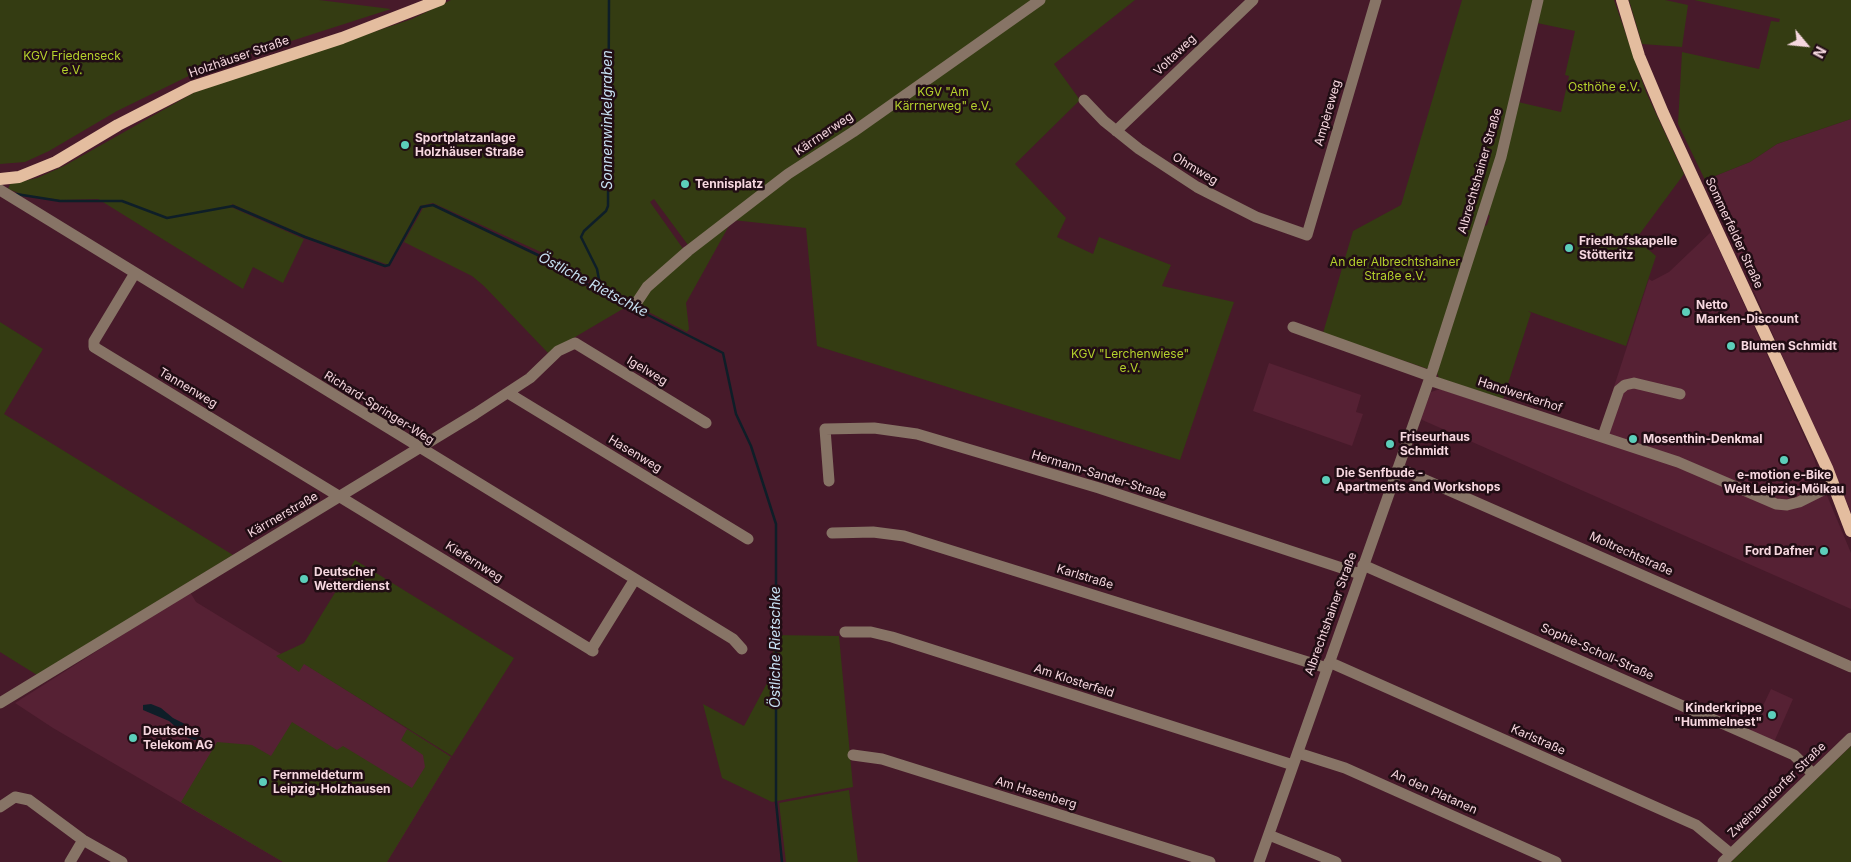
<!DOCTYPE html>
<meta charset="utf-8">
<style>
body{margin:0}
#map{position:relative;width:1851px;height:862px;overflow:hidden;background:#471a2a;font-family:Inter,sans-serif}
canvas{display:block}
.north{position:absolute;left:1781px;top:20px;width:50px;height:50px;-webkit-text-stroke:4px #210d14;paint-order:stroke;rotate:118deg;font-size:14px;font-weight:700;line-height:20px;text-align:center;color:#f6d7df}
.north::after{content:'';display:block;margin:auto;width:18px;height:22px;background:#f6d7df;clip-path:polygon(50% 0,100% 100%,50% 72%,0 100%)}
</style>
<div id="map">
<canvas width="1851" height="862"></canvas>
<div class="north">N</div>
</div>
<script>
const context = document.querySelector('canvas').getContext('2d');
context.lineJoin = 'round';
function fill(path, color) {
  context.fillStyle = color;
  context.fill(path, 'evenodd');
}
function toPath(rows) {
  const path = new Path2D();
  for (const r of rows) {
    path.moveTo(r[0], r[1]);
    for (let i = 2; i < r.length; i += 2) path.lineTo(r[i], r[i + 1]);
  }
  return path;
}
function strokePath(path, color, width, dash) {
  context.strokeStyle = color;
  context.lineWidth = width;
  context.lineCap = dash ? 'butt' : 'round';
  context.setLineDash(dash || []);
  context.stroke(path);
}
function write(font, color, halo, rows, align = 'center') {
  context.font = font + ' Inter,sans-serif';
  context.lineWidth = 5;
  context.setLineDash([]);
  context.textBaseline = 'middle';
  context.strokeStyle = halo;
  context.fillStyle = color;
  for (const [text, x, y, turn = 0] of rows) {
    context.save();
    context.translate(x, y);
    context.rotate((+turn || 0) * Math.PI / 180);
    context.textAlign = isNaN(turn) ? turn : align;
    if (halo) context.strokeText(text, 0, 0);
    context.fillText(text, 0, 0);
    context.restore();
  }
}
const built = toPath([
 [1851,119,1851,512,1705,180,1750,162,1777,144],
 [1711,232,1814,458,1818,474,1851,553,1851,609,1420,419,1431,392,1440,389,1597,439,1649,279,1652,281,1669,272],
 [1269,363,1361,395,1356,412,1363,414,1352,446,1253,411],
 [190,592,196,602,281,654,304,663,451,757,387,862,283,862,53,728,15,703],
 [1771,689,1793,699,1774,742,1751,731]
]);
const green = toPath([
 [0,0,319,0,391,9,201,70,117,111,49,151,25,162,0,164],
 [451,0,1135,0,1054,64,1080,100,1015,164,1066,218,1057,237,1093,254,1099,237,1171,265,1162,286,1234,302,1180,460,817,346,806,228,733,220,688,245,654,199,650,202,684,250,633,302,602,287,543,253,433,203,420,206,389,264,386,264,306,236,232,204,231,207,304,239,283,283,253,267,243,289,98,199,61,200,24,195,8,189,10,184,37,178,64,166,195,92,412,19],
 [1462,0,1534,0,1498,157,1428,369,1323,333,1353,231,1401,205],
 [1543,0,1614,0,1646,92,1684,174,1636,239,1656,256,1626,346,1528,311,1531,313,1503,399,1439,378,1437,373,1483,227,1487,225,1490,216,1487,214,1518,102,1561,112,1569,76,1565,75,1575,31,1537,23],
 [1629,0,1665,0,1688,5,1682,47,1642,44],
 [1694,0,1851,0,1851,119,1777,144,1750,162,1705,180,1678,124,1682,52,1759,69,1771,21,1779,22,1780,19],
 [433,206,541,258,578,282,626,307,548,353,484,286,472,276,404,242,423,208],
 [731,222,686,303,689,329,687,332,637,306,648,291],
 [0,322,43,349,4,414,233,555,37,675,0,652],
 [355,560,514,658,452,756,304,664,299,672,276,656,304,643],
 [773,635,839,636,853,787,772,802,722,778,703,704,744,726,773,672],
 [292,722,337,750,343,746,412,788,425,767,423,755,401,740,407,729,451,757,387,862,283,862,181,802,217,742,252,745,271,756],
 [1851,746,1851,862,1731,862,1783,811],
 [849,790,858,862,786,862,779,803]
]);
const water = toPath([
 [151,704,161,708,173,718,187,725,192,732,204,739,194,740,188,738,169,721,143,710,143,705]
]);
const stream = toPath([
 [16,194,60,201,122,201,167,218,233,206,305,237,385,266,389,265,421,207,433,205,540,256,579,280,723,353,736,414,751,446,776,524,776,802,782,862],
 [600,285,597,269,581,237,584,231,606,211,608,206,609,0]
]);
const minor = toPath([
 [1084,100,1104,121,1139,149,1197,187,1256,217,1307,235,1376,0],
 [1116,131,1253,0],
 [0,190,733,639,742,649],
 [135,273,94,341,94,347,593,651],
 [635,305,647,287,688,251,788,174,853,132,1040,0],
 [1293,327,1430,376],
 [1429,380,1678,462,1776,504,1787,505,1799,502,1833,485],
 [508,393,748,539],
 [1603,436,1619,390,1625,385,1634,383,1680,394],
 [1398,468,1851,667],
 [829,481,825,429,874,428,917,434,1099,488,1360,574],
 [832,533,873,532,904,536,1327,668],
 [1363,565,1794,755,1813,774],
 [845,632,871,632,892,637,1293,765],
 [591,650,635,579],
 [1329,662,1696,825,1731,854],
 [0,703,475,414,530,378,558,351,575,343,706,423],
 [1298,753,1345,768,1556,862],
 [853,755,882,759,1210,862],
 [0,807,15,797,29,800,83,840,122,862],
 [1269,835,1336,862],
 [70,862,83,840],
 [1259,862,1433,369,1501,157,1538,0],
 [1723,862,1851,738]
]);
const major = toPath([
 [1622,0,1639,56,1663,113,1827,468,1851,531],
 [0,179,19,177,56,162,118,125,192,87,342,38,440,0]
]);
const markers = [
 [405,145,5,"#5cceba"],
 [685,184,5,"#5cceba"],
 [1569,248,5,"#5cceba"],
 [1686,312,5,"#5cceba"],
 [1731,346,5,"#5cceba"],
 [1633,439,5,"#5cceba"],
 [1390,444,5,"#5cceba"],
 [1784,460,5,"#5cceba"],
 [1326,480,5,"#5cceba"],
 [1824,551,5,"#5cceba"],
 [304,579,5,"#5cceba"],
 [1772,715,5,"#5cceba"],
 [133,738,5,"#5cceba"],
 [263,782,5,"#5cceba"]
];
const streetNames = [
 ["Voltaweg",1175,55,-44],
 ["Holzhäuser Straße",239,57,-19],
 ["Ampèreweg",1328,113,-74],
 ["Kärrnerweg",824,134,-34],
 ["Ohmweg",1195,169,31],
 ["Albrechtshainer Straße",1480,171,-74],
 ["Sommerfelder Straße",1734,233,65],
 ["Igelweg",647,371,31],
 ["Tannenweg",188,388,31],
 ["Handwerkerhof",1520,395,18],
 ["Richard-Springer-Weg",379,408,32],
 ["Hasenweg",635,454,31],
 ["Hermann-Sander-Straße",1099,475,17],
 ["Kärrnerstraße",283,515,-30],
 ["Moltrechtstraße",1631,554,24],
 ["Kiefernweg",474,562,32],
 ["Karlstraße",1085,577,17],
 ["Albrechtshainer Straße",1331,614,-70],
 ["Sophie-Scholl-Straße",1597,652,24],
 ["Am Klosterfeld",1074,681,18],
 ["Karlstraße",1538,740,24],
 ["Zweinaundorfer Straße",1777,790,-44],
 ["An den Platanen",1434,792,24],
 ["Am Hasenberg",1036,793,17]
];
const parkNames = [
 ["KGV Friedenseck",72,56],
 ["e.V.",72,70],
 ["Osthöhe e.V.",1604,87],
 ["KGV \"Am",943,92],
 ["Kärrnerweg\" e.V.",943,106],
 ["An der Albrechtshainer",1395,262],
 ["Straße e.V.",1395,276],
 ["KGV \"Lerchenwiese\"",1130,354],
 ["e.V.",1130,368]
];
const poiNames = [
 ["Sportplatzanlage",415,138],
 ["Holzhäuser Straße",415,152],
 ["Tennisplatz",695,184],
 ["Friedhofskapelle",1579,241],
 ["Stötteritz",1579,255],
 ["Netto",1696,305],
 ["Marken-Discount",1696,319],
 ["Blumen Schmidt",1741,346],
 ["Friseurhaus",1400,437],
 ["Schmidt",1400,451],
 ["Mosenthin-Denkmal",1643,439],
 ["Die Senfbude -",1336,473],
 ["Apartments and Workshops",1336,487],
 ["e-motion e-Bike",1784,475,"center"],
 ["Welt Leipzig-Mölkau",1784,489,"center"],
 ["Ford Dafner",1814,551,"right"],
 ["Deutscher",314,572],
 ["Wetterdienst",314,586],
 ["Kinderkrippe",1762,708,"right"],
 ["\"Hummelnest\"",1762,722,"right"],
 ["Deutsche",143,731],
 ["Telekom AG",143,745],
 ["Fernmeldeturm",273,775],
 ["Leipzig-Holzhausen",273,789]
];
const waterNames = [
 ["Sonnenwinkelgraben",608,120,-90],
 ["Östliche Rietschke",593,285,28],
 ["Östliche Rietschke",776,647,-90]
];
fill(built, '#562134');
fill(green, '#343c12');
fill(water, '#0e1e28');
strokePath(stream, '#0e1e28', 2.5);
strokePath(minor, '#877466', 11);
strokePath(major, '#e4bd9f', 12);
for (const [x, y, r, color] of markers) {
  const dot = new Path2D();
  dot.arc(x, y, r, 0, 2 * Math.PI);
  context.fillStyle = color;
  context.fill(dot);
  strokePath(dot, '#210d14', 2);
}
write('12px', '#f6d7df', '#210d14', streetNames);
write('12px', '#b4d12c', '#210d14', parkNames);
write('bold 12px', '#f6d7df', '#210d14', poiNames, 'left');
write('italic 14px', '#c7e0f2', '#210d14', waterNames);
</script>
